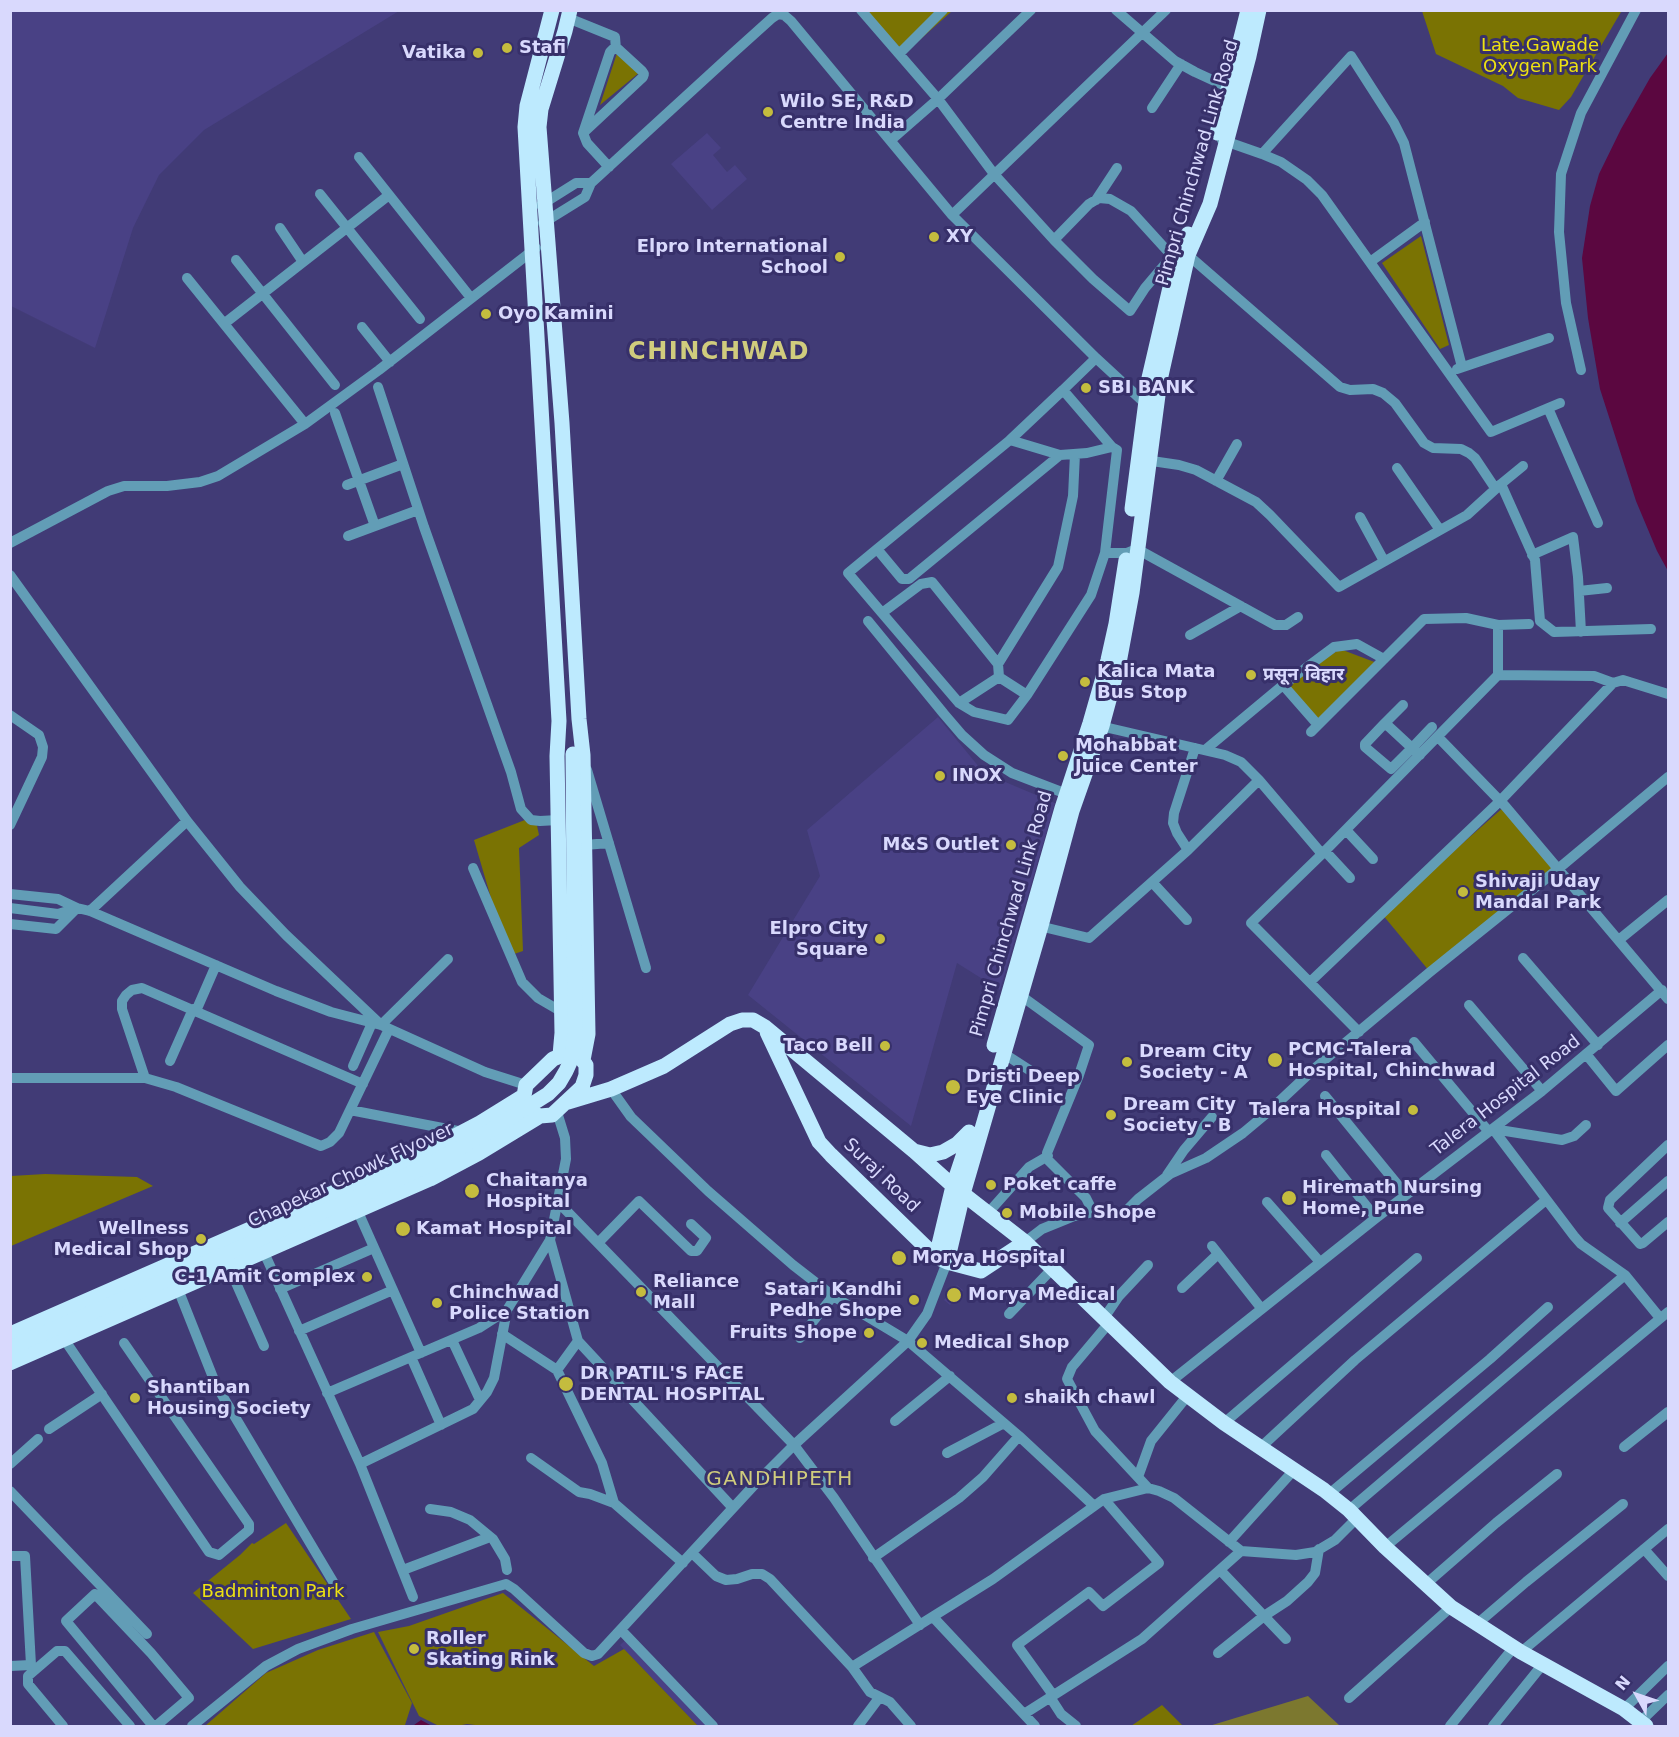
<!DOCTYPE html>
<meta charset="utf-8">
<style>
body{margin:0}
#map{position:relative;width:1679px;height:1737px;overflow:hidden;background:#413b76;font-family:"DejaVu Sans",sans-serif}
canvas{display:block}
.frame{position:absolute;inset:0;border:12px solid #d9d9fd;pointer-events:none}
.north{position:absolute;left:1607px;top:1665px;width:60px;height:60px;-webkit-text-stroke:4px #37306a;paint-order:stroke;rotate:310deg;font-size:16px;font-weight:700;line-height:24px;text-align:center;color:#d9d9fd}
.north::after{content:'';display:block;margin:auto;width:21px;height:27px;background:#d9d9fd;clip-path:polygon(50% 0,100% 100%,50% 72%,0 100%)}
</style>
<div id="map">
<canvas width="1679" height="1737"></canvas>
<div class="frame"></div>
<div class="north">N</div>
</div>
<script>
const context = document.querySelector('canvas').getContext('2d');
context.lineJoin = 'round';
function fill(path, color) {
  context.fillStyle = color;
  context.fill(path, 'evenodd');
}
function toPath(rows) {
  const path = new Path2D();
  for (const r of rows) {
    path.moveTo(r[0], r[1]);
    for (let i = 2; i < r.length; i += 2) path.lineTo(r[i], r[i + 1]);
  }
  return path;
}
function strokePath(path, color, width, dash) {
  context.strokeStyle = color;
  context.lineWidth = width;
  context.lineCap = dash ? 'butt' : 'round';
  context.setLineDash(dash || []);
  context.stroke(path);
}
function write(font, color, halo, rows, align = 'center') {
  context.font = font + ' "DejaVu Sans","Noto Sans Devanagari",sans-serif';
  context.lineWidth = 6;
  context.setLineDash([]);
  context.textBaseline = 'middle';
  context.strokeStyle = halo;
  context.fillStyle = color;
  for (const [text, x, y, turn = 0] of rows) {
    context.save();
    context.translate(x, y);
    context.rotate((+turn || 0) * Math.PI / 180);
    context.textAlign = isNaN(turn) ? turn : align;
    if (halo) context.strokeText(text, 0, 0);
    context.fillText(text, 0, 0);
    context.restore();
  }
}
const built = toPath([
 [10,11,11,10,399,11,204,130,159,175,133,228,95,348,11,306],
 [707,133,721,148,713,155,727,172,735,165,747,179,712,210,671,164],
 [938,717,984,773,1055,803,1000,990,957,963,911,1126,748,995,820,876,807,830],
 [957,1285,963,1290,950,1305,944,1300],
 [628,1638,712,1726,698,1726,620,1645]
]);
const green = toPath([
 [1619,10,1621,12,1571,97,1559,110,1518,98,1503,86,1436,54,1422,11],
 [866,11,952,11,905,53],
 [617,53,640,72,600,105],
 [1421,236,1449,345,1440,349,1382,263],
 [1340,649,1377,663,1313,725,1289,687,1297,678],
 [1505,806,1558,869,1430,972,1382,914],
 [535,816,539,835,519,848,523,951,508,956,474,840],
 [45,1174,137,1177,153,1186,11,1246,11,1176],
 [286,1523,351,1619,253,1649,193,1593,240,1555,252,1543,254,1544],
 [503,1593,594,1666,624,1649,698,1726,483,1726,467,1724,457,1726,439,1726,419,1716,378,1632,409,1626],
 [374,1632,412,1703,405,1725,205,1726,266,1673,318,1650],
 [1162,1705,1183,1726,1131,1726]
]);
const forest = toPath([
 [1308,1696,1340,1726,1209,1726]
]);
const water = toPath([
 [1668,53,1668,571,1657,551,1636,501,1600,389,1588,318,1582,258,1590,206,1599,174,1621,129,1650,78],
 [421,1720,432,1726,344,1726,414,1725]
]);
const minor = toPath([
 [861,10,938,99,994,174,1054,240,1093,279,1130,311,1145,288,1172,256,1178,253,1188,255,1340,387,1350,390,1373,389,1383,393,1395,403,1424,443,1433,448,1461,449,1469,453,1475,458,1495,488],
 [1116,10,1175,61,1195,72,1234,90],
 [568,18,615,37,616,49],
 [899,54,943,10],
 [1152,108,1181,64],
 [583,133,643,77,644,74,642,71,618,49,613,49,610,52,583,133,587,143,609,167],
 [891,140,938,99,1031,10],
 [1222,140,1262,154,1281,162,1307,180,1322,195,1491,432,1560,403],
 [1262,154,1351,56,1394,123,1404,143,1462,367],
 [359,157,471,298],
 [320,194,420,319],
 [1096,200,1117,168],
 [541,205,576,183,591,183],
 [952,215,1166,10],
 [543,223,585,197,591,183,732,54,772,18,778,14,784,15,791,21,952,215,1096,358,1148,406],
 [280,228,303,262],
 [1054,240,1089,204,1099,198,1110,199,1131,211,1172,256],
 [236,260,335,385],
 [1370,262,1425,222],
 [187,278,305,424],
 [225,323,389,195],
 [362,327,390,362],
 [1457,369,1549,338],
 [1581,370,1566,303,1559,232,1561,174,1581,113,1636,10],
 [378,387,424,527,511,772,521,809,531,820,540,821,558,820],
 [1548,408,1598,523],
 [335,413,375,526],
 [1010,440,1063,390],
 [1075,454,1073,496,1058,567,998,664,999,677,1027,695,1091,595,1105,553,1117,450,1112,447,1063,390,1096,358],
 [1060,455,1010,440,877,549,902,579,909,579,1060,455,1087,453,1112,447],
 [1145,460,1179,465,1196,470,1256,502,1270,515,1339,587,1467,515,1501,484,1535,560,1540,621,1554,632,1651,629],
 [1397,468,1440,530],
 [1216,481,1237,444],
 [1501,484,1523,466],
 [347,485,403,464],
 [1360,517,1384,561],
 [348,536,418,510],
 [10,543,108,491,124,486,167,486,200,482,218,476,305,424,379,370,536,248],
 [877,549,848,573,882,613],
 [1105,553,1127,553,1137,549,1275,625,1286,625,1298,617],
 [1532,555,1573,537,1578,577,1581,632],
 [10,575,187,821,240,887,286,935,381,1025],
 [1579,591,1607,588],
 [868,621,944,714,962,735,984,755,1012,773,1072,796],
 [1498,625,1529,624],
 [1190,635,1241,606],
 [1498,675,1594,676,1613,683,1623,680,1668,694],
 [999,677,959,703,974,712,1008,720,1027,695],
 [1283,685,1318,725],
 [959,703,882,613,921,584,932,582,998,664],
 [10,715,39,735,43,747,42,757,10,825],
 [1385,723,1403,705],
 [1096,725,1225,755,1241,762,1259,780,1322,854],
 [1311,732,1424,619,1466,618,1498,625,1498,675,1322,854,1251,923,1359,1032],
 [1438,737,1505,806,1668,999],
 [1205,750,1283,685,1334,647,1357,644,1384,659],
 [1420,755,1412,748,1385,723,1365,744,1365,747,1391,769,1412,748,1432,727],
 [587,770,646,968],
 [1346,830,1373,859],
 [585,845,609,843],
 [1188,850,1177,833,1173,823,1174,813,1195,748],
 [1325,851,1350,878],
 [473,868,522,982,538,998,562,1012],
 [1152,882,1187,920],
 [10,894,58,899,77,908,90,911,276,991,331,1012,381,1025,485,1072,526,1085],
 [10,908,58,914,77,908],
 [90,911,187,821],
 [10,924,56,929,77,908],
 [1035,925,1089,938,1188,850,1259,780],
 [1620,939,1668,900],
 [1523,958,1598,1045],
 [1310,982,1500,801,1613,683],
 [1020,995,1089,1045,1079,1075,1047,1153,1048,1160,1086,1198,1093,1212],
 [1469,1005,1542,1091],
 [196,1011,216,965],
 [381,1025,448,959],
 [1414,1042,1489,1132],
 [1003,1053,1037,1075],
 [1586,1054,1616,1091,1668,1045],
 [170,1061,193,1009],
 [353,1066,372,1023],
 [10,1078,145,1078,176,1087,321,1146,330,1142,339,1133,389,1029],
 [145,1078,122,1009,122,1001,126,995,132,990,142,988,363,1084],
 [611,1089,631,1117,708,1191,793,1265,833,1296,908,1341,1019,1436,1093,1505],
 [1325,1096,1406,1195],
 [350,1110,463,1132],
 [1493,1129,1574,1236,1581,1244,1625,1275,1660,1318],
 [1493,1129,1562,1140,1574,1136,1586,1125],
 [1668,1145,1610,1200,1608,1208,1640,1244,1643,1243,1668,1222],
 [1326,1155,1376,1218],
 [1167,1175,1184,1150,1212,1117],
 [558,1202,794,1445,834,1498,920,1625],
 [1267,1202,1320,1262],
 [355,1205,421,1353],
 [988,1213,1029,1167,1048,1156],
 [1620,1223,1668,1181],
 [550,1240,578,1341,733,1508],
 [1025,1242,1042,1229,1074,1216,1093,1212,1118,1214,1127,1210,1138,1199,1170,1174,1206,1158,1243,1133,1267,1113,1315,1068,1430,972,1558,869,1668,777],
 [598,1243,639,1201,691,1251,697,1251,706,1238,691,1224],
 [1212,1246,1261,1308],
 [262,1248,360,1464,413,1597],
 [229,1267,264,1346],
 [176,1284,216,1385,338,1590],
 [1182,1288,1218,1254],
 [280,1289,374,1248],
 [1009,1314,1053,1268],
 [1104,1318,1119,1296,1148,1265],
 [1109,1323,1072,1367,1067,1379,1095,1431,1148,1488],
 [299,1331,393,1290],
 [502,1334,557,1370],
 [800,1338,833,1296],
 [64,1339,209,1552,219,1555,249,1530,249,1524,124,1343],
 [452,1340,480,1400],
 [578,1341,557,1370,602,1463,614,1503,683,1563],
 [411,1357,441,1425],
 [1170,1382,1376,1218,1542,1091,1662,990],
 [327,1393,479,1328,507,1310,550,1240,566,1159,565,1138,557,1112],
 [895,1421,950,1376],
 [1224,1423,1417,1258],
 [49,1429,102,1394],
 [1624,1447,1668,1412],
 [1260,1448,1355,1360,1546,1200],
 [947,1453,1004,1423],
 [531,1458,579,1492,590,1494,614,1503],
 [10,1464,38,1439],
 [360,1464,473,1409,487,1392,494,1378,507,1310],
 [1138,1477,1151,1441,1188,1395],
 [10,1491,147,1634],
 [1329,1494,1490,1359,1548,1307],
 [430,1509,451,1512,470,1520,493,1539,505,1559,507,1570],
 [1349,1510,1625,1275],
 [1229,1542,1294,1470],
 [1385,1547,1668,1312],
 [1644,1549,1668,1576],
 [692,1553,716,1576,726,1580,737,1579,752,1574,762,1574,770,1579,852,1667,870,1692,890,1702,911,1726],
 [10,1556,25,1556,31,1665,10,1666],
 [873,1558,959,1498,983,1477,1019,1436],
 [403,1570,490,1537],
 [1220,1570,1286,1639],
 [1426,1584,1496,1523,1557,1474],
 [933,1617,1035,1726],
 [1477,1624,1526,1582,1623,1504],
 [621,1630,713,1726],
 [1521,1652,1668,1529],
 [1218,1653,1264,1616,1287,1601,1308,1582,1315,1573,1319,1549],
 [852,1667,993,1579,1104,1499,1148,1488,1159,1491,1174,1498,1241,1551],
 [1053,1695,1017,1645,1089,1592,1103,1606,1159,1563,1104,1499],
 [1050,1697,1061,1714,1076,1726],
 [1349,1698,1451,1607],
 [1624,1709,1668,1666],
 [1024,1714,1142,1639,1241,1551,1296,1555,1315,1552,1335,1540,1357,1518],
 [1640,1722,1668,1695],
 [63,1726,28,1684,28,1676,57,1651,65,1651,130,1726],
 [153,1726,66,1621,95,1594,151,1653,189,1698,156,1726],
 [192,1726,266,1666,298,1649,352,1629,506,1584,514,1589,584,1653,592,1656,598,1654,757,1482,794,1445,908,1341,927,1314,947,1262],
 [858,1726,879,1698],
 [1450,1726,1514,1647],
 [1493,1726,1543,1664]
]);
const major = toPath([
 [552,10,527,106,525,127,559,721,557,756,562,1033,560,1055],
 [570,10,565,31,541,109,539,127,562,423,579,719,583,755,588,1034,583,1060],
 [1217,133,1248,10],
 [1132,509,1149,378,1178,253,1188,234],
 [767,1032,819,1142,831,1155,936,1257,947,1262,981,1271,1025,1242],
 [994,1045,1062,808,1090,723,1108,660,1116,624,1126,560],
 [565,1054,579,1056,586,1065,586,1075,582,1087,552,1115,540,1116,529,1112,523,1101,526,1085,553,1059,565,1054],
 [568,1102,611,1089,664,1066,730,1024,742,1020,753,1020,765,1027,914,1151,953,1186,1025,1242,1170,1382,1224,1423,1324,1490,1349,1510,1385,1547,1451,1607,1521,1652,1624,1709,1646,1726],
 [914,1151,930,1155,943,1152,957,1144,969,1132],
 [936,1257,953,1186,968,1141],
 [947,1262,963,1194,1041,926,1072,811,1102,726,1119,663,1132,593,1160,380,1188,255,1210,204,1249,56,1259,10],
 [10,1334,419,1155,480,1123,522,1097],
 [10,1363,430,1179,479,1153,540,1116]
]);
const majorBridge = toPath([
 [10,1348,425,1167,486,1133,548,1094,559,1083,566,1071,571,1060,575,1033,573,754]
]);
const markers = [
 [507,48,6,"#c4bc3e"],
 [478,53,6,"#c4bc3e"],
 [768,112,6,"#c4bc3e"],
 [934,237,6,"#c4bc3e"],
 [840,257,6,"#c4bc3e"],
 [486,314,6,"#c4bc3e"],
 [1086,388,6,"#c4bc3e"],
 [1251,675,6,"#c4bc3e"],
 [1085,682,6,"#c4bc3e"],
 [1063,756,6,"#c4bc3e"],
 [940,776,6,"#c4bc3e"],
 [1011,845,6,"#c4bc3e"],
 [1463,892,6,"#c4bc3e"],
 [880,939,6,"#c4bc3e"],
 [885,1046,6,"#c4bc3e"],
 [1275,1060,8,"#c4bc3e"],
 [1127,1062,6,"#c4bc3e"],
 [953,1087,8,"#c4bc3e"],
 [1413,1110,6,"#c4bc3e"],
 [1111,1115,6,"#c4bc3e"],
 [991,1185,6,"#c4bc3e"],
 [472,1191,8,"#c4bc3e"],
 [1289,1198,8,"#c4bc3e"],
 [1007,1213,6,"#c4bc3e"],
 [403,1229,8,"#c4bc3e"],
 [201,1239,6,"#c4bc3e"],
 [899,1258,8,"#c4bc3e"],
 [367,1277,6,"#c4bc3e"],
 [641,1292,6,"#c4bc3e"],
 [954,1295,8,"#c4bc3e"],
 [914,1300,6,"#c4bc3e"],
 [437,1303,6,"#c4bc3e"],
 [869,1333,6,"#c4bc3e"],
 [922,1343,6,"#c4bc3e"],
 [566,1384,8,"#c4bc3e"],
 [135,1398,6,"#c4bc3e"],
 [1012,1398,6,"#c4bc3e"],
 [414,1649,6,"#c4bc3e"]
];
const parkNames = [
 ["Late.Gawade",1540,46],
 ["Oxygen Park",1540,67],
 ["Badminton Park",273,1592]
];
const poiNames = [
 ["Stafi",519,48],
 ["Vatika",466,53,"right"],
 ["Wilo SE, R&D",780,102],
 ["Centre India",780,123],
 ["XY",946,237],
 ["Elpro International",828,247,"right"],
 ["School",828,268,"right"],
 ["Oyo Kamini",498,314],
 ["SBI BANK",1098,388],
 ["Kalica Mata",1097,672],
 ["Bus Stop",1097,693],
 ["प्रसून विहार",1263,675],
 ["Mohabbat",1075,746],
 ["Juice Center",1075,767],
 ["INOX",952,776],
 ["M&S Outlet",999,845,"right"],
 ["Shivaji Uday",1475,882],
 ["Mandal Park",1475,903],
 ["Elpro City",868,929,"right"],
 ["Square",868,950,"right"],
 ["Taco Bell",873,1046,"right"],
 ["PCMC-Talera",1288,1050],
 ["Hospital, Chinchwad",1288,1071],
 ["Dream City",1139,1052],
 ["Society - A",1139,1073],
 ["Dristi Deep",966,1077],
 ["Eye Clinic",966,1098],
 ["Dream City",1123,1105],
 ["Society - B",1123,1126],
 ["Talera Hospital",1401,1110,"right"],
 ["Chaitanya",486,1181],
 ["Hospital",486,1202],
 ["Poket caffe",1003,1185],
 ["Hiremath Nursing",1302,1188],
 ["Home, Pune",1302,1209],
 ["Mobile Shope",1019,1213],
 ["Wellness",189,1229,"right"],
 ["Medical Shop",189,1250,"right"],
 ["Kamat Hospital",416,1229],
 ["Morya Hospital",912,1258],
 ["C-1 Amit Complex",355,1277,"right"],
 ["Reliance",653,1282],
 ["Mall",653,1303],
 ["Satari Kandhi",902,1290,"right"],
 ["Pedhe Shope",902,1311,"right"],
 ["Chinchwad",449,1293],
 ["Police Station",449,1314],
 ["Morya Medical",968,1295],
 ["Fruits Shope",857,1333,"right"],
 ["Medical Shop",934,1343],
 ["DR PATIL'S FACE",580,1374],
 ["DENTAL HOSPITAL",580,1395],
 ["Shantiban",147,1388],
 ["Housing Society",147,1409],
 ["shaikh chawl",1024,1398],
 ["Roller",426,1639],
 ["Skating Rink",426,1660]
];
const streetNames = [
 ["Pimpri Chinchwad Link Road",1198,163,-74],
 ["Pimpri Chinchwad Link Road",1012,914,-74],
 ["Talera Hospital Road",1506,1096,-38],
 ["Chapekar Chowk Flyover",351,1176,-25],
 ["Suraj Road",881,1176,44]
];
const neighbourhoodNames = [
 ["GANDHIPETH",780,1480]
];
const districtNames = [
 ["CHINCHWAD",719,353]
];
fill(built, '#494185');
fill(green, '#7a7303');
fill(forest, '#7c782f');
fill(water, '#5b0740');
strokePath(minor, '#629db6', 10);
strokePath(major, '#bdeafe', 15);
strokePath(majorBridge, '#bdeafe', 15);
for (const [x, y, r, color] of markers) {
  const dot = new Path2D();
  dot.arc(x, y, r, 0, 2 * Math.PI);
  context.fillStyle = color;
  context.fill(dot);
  strokePath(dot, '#37306a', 2);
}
write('18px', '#eee211', '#37306a', parkNames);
write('bold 18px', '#d9d9fd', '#37306a', poiNames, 'left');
write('18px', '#d9d9fd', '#37306a', streetNames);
context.letterSpacing = '1.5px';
write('20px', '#d0cc7d', '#37306a', neighbourhoodNames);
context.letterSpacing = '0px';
context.letterSpacing = '1.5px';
write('bold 24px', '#d0cc7d', '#37306a', districtNames);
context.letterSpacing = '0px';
</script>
